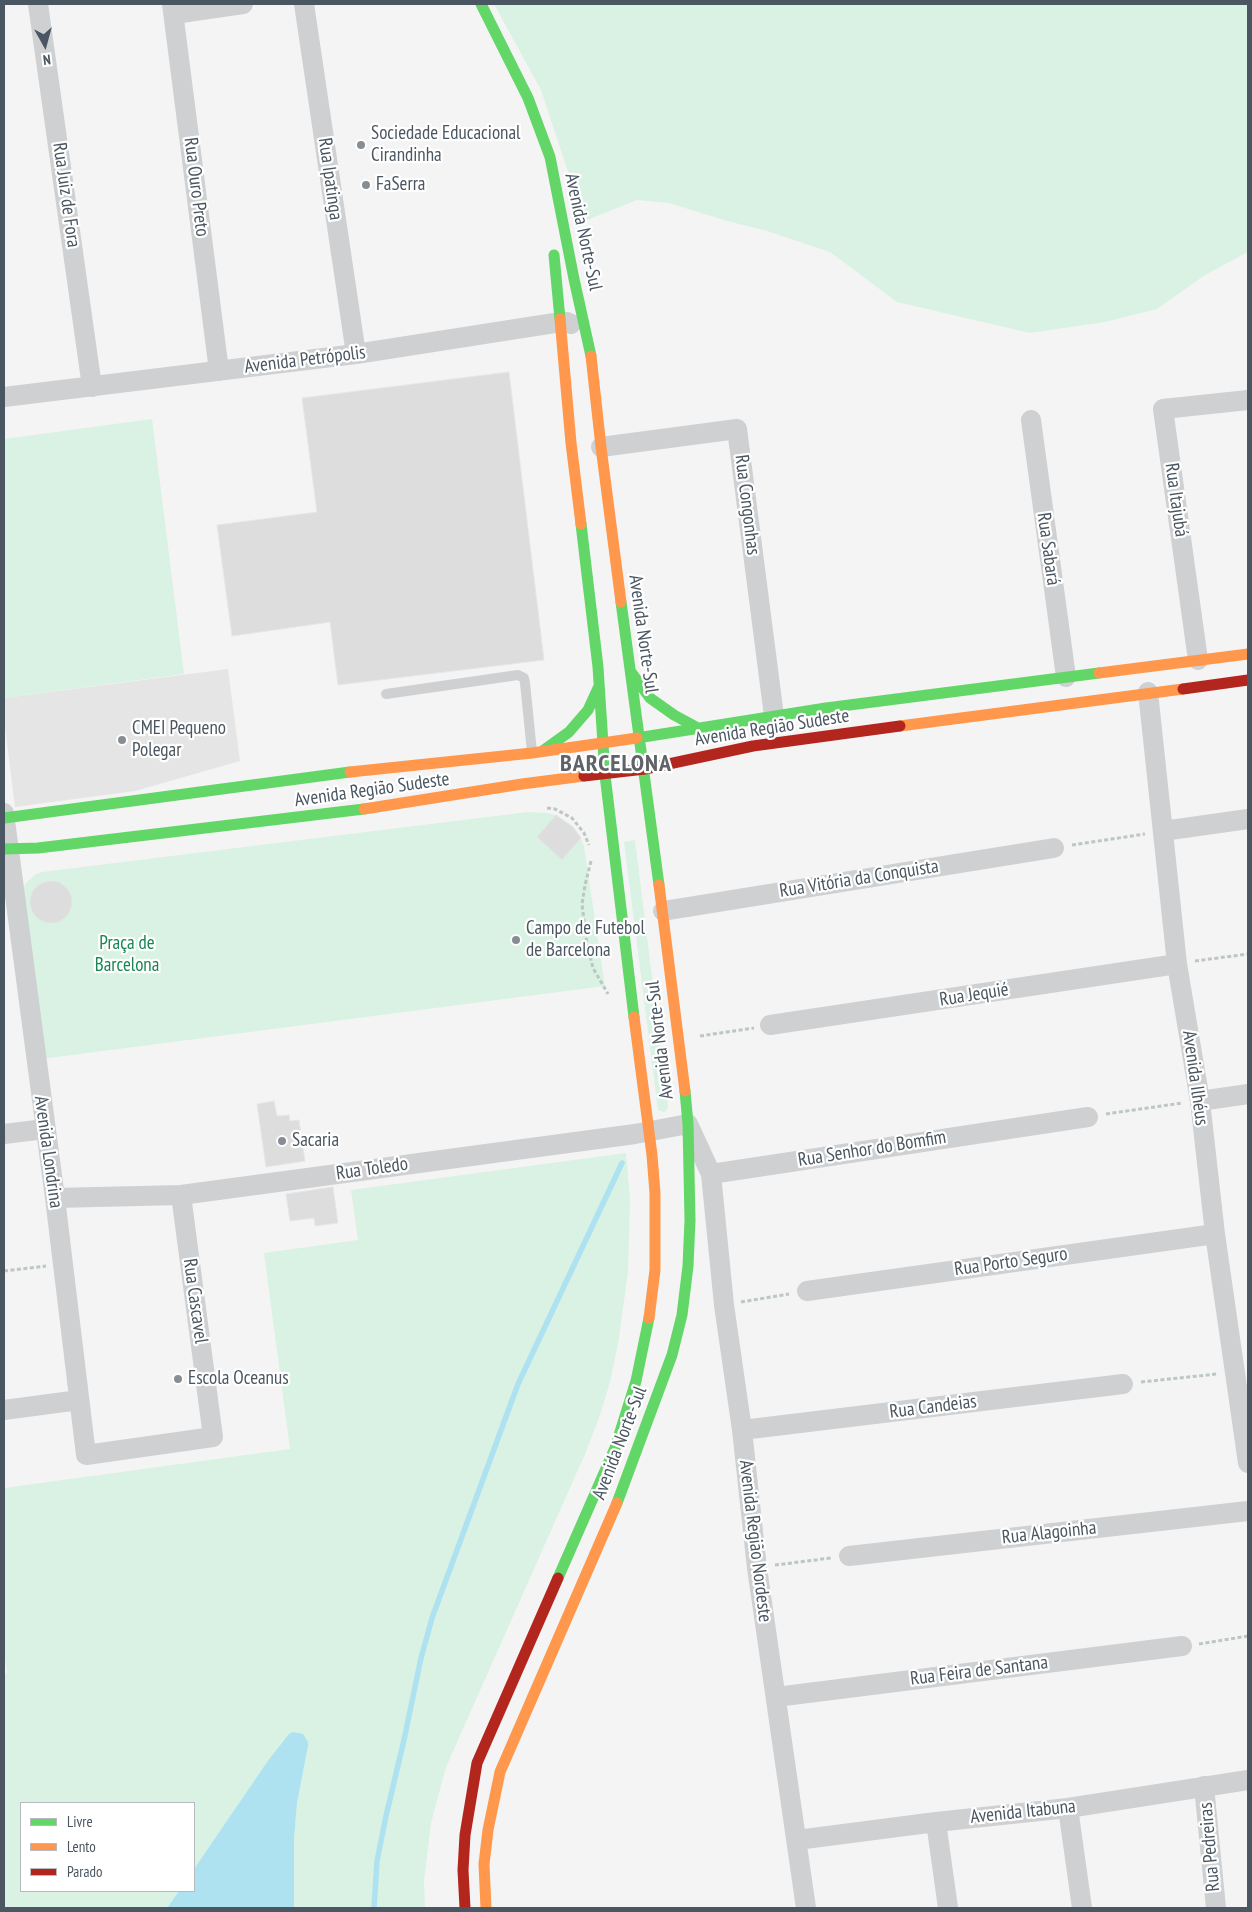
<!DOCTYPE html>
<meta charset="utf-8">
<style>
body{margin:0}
#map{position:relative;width:1252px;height:1912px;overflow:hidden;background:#f4f4f4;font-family:"PT Sans Narrow",sans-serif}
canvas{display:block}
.frame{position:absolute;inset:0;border:5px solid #4a5661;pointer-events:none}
.legend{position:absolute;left:20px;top:1802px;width:175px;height:90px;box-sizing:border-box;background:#fff;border:1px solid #b7bbc0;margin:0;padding:6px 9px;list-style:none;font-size:15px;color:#4a5661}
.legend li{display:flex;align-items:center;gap:10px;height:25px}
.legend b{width:25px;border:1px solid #b7bbc0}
.north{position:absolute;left:20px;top:20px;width:50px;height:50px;-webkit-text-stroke:4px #fff;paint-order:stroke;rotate:173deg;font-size:14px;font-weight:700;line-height:20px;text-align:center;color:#4a5661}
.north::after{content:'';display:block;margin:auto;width:18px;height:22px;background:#4a5661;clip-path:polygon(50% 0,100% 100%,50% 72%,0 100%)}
</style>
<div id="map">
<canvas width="1252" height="1912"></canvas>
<div class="frame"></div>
<ul class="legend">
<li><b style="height:6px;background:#63d668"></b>Livre</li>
<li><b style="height:6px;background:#ff974d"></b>Lento</li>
<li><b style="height:6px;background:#b3261e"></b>Parado</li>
</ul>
<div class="north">N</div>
</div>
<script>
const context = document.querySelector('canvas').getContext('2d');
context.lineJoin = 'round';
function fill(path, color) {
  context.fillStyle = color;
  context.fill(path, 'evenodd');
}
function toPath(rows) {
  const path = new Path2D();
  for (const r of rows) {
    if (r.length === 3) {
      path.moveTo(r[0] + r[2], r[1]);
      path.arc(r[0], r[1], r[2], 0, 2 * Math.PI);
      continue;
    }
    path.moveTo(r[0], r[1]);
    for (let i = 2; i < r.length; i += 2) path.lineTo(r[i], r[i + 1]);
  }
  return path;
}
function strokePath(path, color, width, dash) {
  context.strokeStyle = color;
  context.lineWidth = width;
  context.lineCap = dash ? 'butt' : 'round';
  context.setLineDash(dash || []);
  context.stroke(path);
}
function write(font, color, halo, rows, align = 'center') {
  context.font = font + ' "PT Sans Narrow",sans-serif';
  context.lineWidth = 4.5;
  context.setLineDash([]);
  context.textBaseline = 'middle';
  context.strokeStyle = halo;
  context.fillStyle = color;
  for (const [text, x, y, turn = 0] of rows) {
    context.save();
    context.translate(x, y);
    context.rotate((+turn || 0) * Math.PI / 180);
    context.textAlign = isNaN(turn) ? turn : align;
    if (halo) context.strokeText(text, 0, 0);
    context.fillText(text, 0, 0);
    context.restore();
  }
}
const education = toPath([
 [228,669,240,761,135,791,15,807,4,719,4,698]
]);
const green = toPath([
 [494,4,1248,4,1248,252,1205,275,1157,309,1105,322,1030,333,897,302,830,252,767,231,727,221,669,203,637,200,582,222,578,202,541,90],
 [152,419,184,674,4,698,4,439],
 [528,812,547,813,556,815,573,827,580,836,584,847,605,986,41,1059,23,889,26,883,36,874,42,872],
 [635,840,668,1106,666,1111,664,1112,658,1110,624,842],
 [626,1153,630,1199,628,1272,618,1344,610,1382,599,1418,585,1454,446,1767,431,1823,424,1881,425,1908,294,1908,294,1839,297,1803,308,1746,267,1762,194,1869,194,1803,21,1803,21,1891,179,1891,167,1908,4,1908,4,1674,7,1673,4,1651,4,1488,290,1449,264,1253,358,1240,351,1190]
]);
const water = toPath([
 [293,1732,303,1734,308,1742,308,1746,297,1803,294,1839,294,1908,167,1908,179,1891,194,1891,194,1869,267,1762,289,1734]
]);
const stream = toPath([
 [374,1908,377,1861,386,1816,404,1740,421,1658,432,1618,518,1384,622,1163]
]);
const building = toPath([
 [509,372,544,660,338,685,330,622,232,636,217,525,317,512,302,398,509,372],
 [556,815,573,827,581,838,562,860,537,837,556,815],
 [51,902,21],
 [274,1101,277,1116,289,1115,290,1121,299,1120,305,1161,266,1167,257,1104,274,1101],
 [333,1187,338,1223,315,1226,314,1218,290,1221,286,1194,333,1187]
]);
const path = toPath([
 [547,808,555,809,572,818,584,833,589,845],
 [1072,845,1145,834],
 [591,861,585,885,582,904,587,945,593,968,608,994],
 [1195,961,1248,954],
 [700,1036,754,1028],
 [1106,1114,1182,1103],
 [4,1271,46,1266],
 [741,1302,789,1294],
 [1141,1382,1217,1374],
 [775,1565,831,1558],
 [1199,1644,1248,1636]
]);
const lane = toPath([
 [386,694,518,675,524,678,525,683,532,752]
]);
const street = toPath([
 [38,4,92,387],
 [172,4,219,371],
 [304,4,356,354],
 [174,14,243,4],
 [4,397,356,354,561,322,567,322,571,324],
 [1031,420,1066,677],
 [601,447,737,429,774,716],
 [1198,660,1163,409,1248,400],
 [1148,692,1177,964,1200,1101,1215,1234,1248,1463],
 [4,813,55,1198,86,1455,213,1437,181,1195],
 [1163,831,1248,819],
 [663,911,1054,848],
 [770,1025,1177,964],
 [1200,1101,1248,1094],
 [4,1134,45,1129],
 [711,1174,1088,1117],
 [55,1198,181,1195,635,1134,688,1124,711,1174,724,1305,742,1430,757,1568,806,1908],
 [807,1291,1215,1234],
 [4,1410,79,1400],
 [742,1430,1123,1384],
 [849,1556,1248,1511],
 [776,1697,1182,1646],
 [1204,1786,1216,1908],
 [1068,1808,1082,1908],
 [936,1822,948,1908],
 [797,1840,936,1822,1068,1808,1248,1780]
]);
const fast = toPath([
 [481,4,528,98,550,157,574,279,591,356],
 [554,255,560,319],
 [581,524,598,667,605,775,634,1017],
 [621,602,659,885],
 [631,672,650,698,674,715,698,728],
 [637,738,826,708,1099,673],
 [544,750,569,732,588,710,599,686],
 [4,818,350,772],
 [4,849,38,848,364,809],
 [617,1503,672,1355,682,1315,688,1266,690,1220,688,1124,685,1091],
 [558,1578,615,1448,636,1381,649,1318]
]);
const slow = toPath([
 [560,319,571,443,581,524],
 [591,356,601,447,621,602],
 [1099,673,1248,654],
 [900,726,1183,689],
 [350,772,532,753,637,738],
 [364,809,522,784,584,776],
 [659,885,685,1091],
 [634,1017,652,1155,655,1193,655,1270,649,1318],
 [486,1908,484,1864,488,1830,500,1772,617,1503]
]);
const jam = toPath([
 [1183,689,1248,680],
 [584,776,645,769,753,746,900,726],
 [465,1908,463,1870,465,1835,477,1763,558,1578]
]);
const markers = [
 [361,145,5,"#868d94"],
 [366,185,5,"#868d94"],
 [122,740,5,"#868d94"],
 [516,940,5,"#868d94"],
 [282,1141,5,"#868d94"],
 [178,1379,5,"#868d94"]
];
const poiNames = [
 ["Sociedade Educacional",371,134],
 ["Cirandinha",371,156],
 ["FaSerra",376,185],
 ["CMEI Pequeno",132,729],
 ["Polegar",132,751],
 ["Campo de Futebol",526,929],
 ["de Barcelona",526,951],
 ["Sacaria",292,1141],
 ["Escola Oceanus",188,1379]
];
const streetNames = [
 ["Rua Ipatinga",330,179,82],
 ["Rua Ouro Preto",196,187,83],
 ["Rua Juiz de Fora",66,195,82],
 ["Avenida Norte-Sul",583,232,78],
 ["Avenida Petrópolis",305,360,-7],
 ["Rua Itajubá",1176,500,82],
 ["Rua Congonhas",747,505,83],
 ["Rua Sabará",1048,549,82],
 ["Avenida Norte-Sul",643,634,82],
 ["Avenida Região Sudeste",772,728,-9],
 ["Avenida Região Sudeste",372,790,-8],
 ["Rua Vitória da Conquista",859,879,-9],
 ["Rua Jequié",974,995,-9],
 ["Avenida Norte-Sul",660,1040,-97],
 ["Avenida Ilhéus",1195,1078,82],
 ["Rua Senhor do Bomfim",872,1149,-9],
 ["Avenida Londrina",48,1152,82],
 ["Rua Toledo",372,1169,-8],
 ["Rua Porto Seguro",1011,1262,-8],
 ["Rua Cascavel",195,1301,82],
 ["Rua Candeias",933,1407,-7],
 ["Avenida Norte-Sul",620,1443,-69],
 ["Rua Alagoinha",1049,1533,-6],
 ["Avenida Região Nordeste",755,1541,83],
 ["Rua Feira de Santana",979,1671,-7],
 ["Avenida Itabuna",1023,1812,-6],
 ["Rua Pedreiras",1210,1847,-95]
];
const parkNames = [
 ["Praça de",127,944],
 ["Barcelona",127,966]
];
const districtNames = [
 ["BARCELONA",616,764]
];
fill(education, '#e6e5e6');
fill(green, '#d9f2e3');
fill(water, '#aee2f0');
strokePath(stream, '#aee2f0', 5.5);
fill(building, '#ddddde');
strokePath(building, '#e5e6e7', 1);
strokePath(path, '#bcc7c4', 3, [4, 2.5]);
strokePath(lane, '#ced0d2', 10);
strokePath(street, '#ced0d2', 20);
strokePath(fast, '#63d668', 11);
strokePath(slow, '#ff974d', 11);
strokePath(jam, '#b3261e', 11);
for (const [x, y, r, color] of markers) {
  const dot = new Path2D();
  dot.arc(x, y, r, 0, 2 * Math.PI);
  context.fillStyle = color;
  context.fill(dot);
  strokePath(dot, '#fff', 2);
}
write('19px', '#4a5661', '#fff', poiNames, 'left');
write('19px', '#4a5661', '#fff', streetNames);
write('19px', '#17864f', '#fff', parkNames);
context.letterSpacing = '1px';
write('bold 24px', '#5f6368', '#fff', districtNames);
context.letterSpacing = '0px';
</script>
